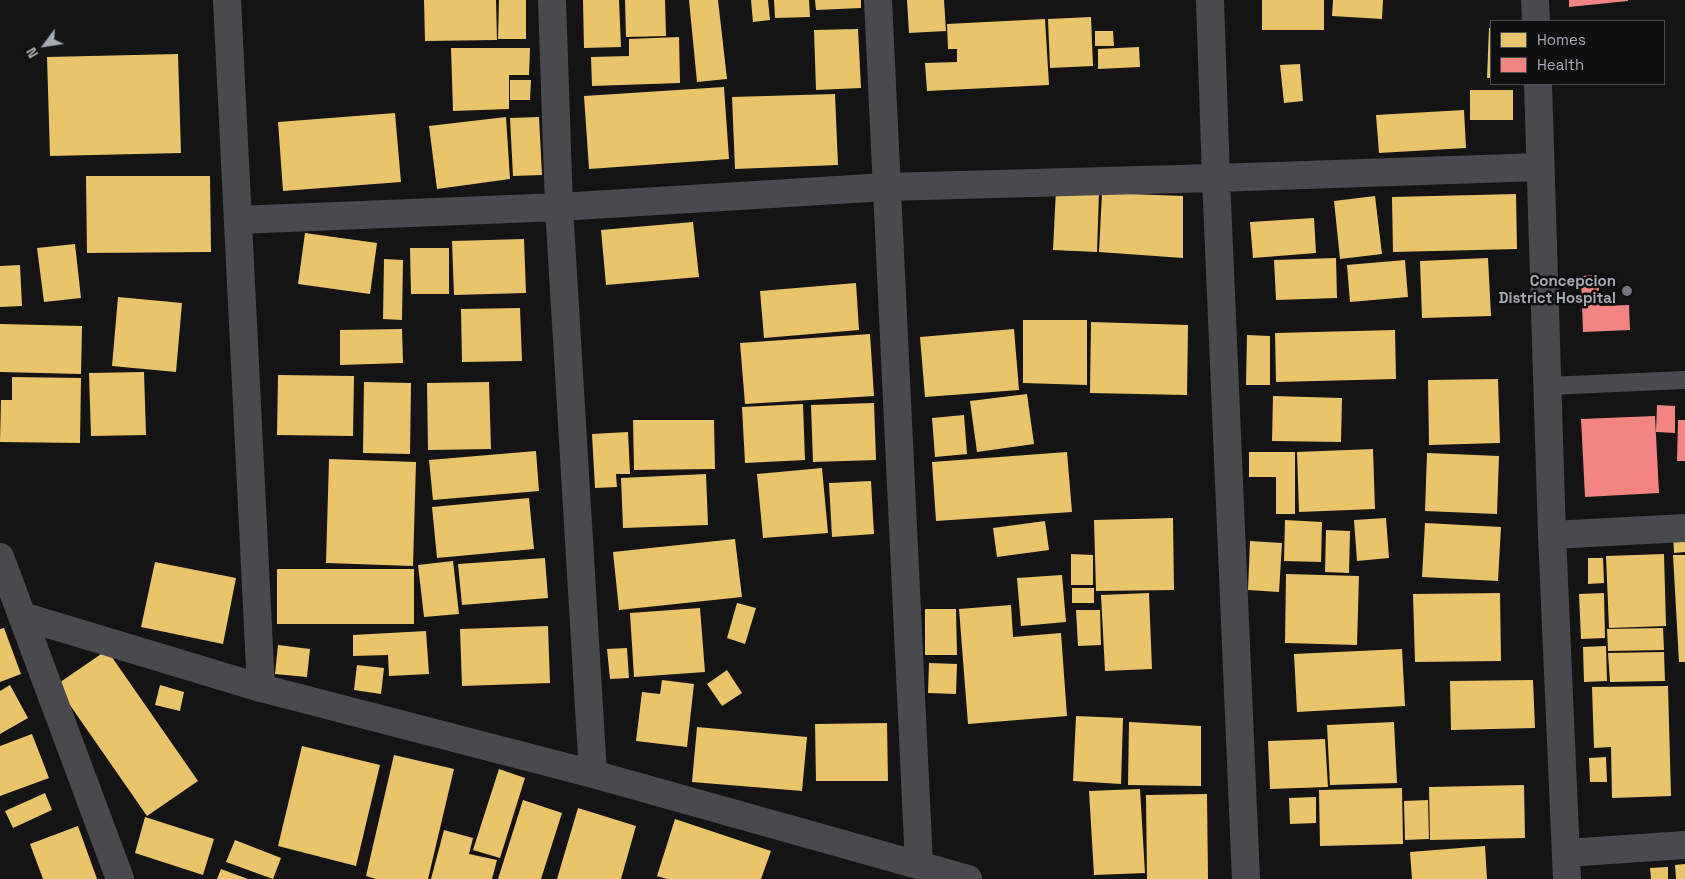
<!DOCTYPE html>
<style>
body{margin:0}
#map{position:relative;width:1685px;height:879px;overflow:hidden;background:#141415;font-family:"Space Grotesk",sans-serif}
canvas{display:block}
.legend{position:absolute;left:1490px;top:20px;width:175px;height:65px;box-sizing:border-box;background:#0f0f10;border:1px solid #4b4e52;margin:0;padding:6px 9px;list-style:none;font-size:15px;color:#a6acb4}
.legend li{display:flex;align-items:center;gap:10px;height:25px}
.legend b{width:25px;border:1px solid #4b4e52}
.north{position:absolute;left:20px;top:20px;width:50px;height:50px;-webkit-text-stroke:4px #0f0f10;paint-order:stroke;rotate:239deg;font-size:14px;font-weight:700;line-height:20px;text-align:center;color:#a6acb4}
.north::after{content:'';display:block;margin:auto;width:18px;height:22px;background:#a6acb4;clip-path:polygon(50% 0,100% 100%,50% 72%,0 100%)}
</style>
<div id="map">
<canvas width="1685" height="879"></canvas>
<ul class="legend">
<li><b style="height:14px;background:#e9c46a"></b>Homes</li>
<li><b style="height:14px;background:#f28482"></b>Health</li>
</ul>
<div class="north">N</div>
</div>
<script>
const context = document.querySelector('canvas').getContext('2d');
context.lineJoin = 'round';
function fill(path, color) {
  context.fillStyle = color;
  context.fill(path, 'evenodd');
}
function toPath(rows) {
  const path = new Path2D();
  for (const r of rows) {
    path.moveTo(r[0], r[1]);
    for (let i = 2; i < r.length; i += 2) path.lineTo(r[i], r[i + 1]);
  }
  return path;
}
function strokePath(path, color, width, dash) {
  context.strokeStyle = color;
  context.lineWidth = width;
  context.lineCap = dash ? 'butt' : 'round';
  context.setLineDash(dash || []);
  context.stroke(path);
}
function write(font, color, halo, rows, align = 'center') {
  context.font = font + ' "Space Grotesk",sans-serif';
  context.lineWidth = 5;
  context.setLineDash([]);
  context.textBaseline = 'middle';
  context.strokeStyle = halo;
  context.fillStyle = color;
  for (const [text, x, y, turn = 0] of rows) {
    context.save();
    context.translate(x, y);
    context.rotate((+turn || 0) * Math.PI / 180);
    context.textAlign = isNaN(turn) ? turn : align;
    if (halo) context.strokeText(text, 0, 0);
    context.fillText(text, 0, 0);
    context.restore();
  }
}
const homes = toPath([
 [424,0,496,0,497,40,425,41],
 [499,0,526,0,526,39,498,39],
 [583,0,619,0,621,47,584,48],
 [625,0,665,0,666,36,626,37],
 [689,0,718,0,727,79,697,82],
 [751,0,768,0,770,20,753,22],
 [774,0,809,0,810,17,775,18],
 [815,0,861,0,861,8,816,10],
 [907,0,944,0,946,31,909,33],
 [1262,0,1324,0,1324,30,1262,30],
 [1333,0,1383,0,1382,19,1332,16],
 [1091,17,1093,66,1050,68,1048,19],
 [1045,19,1049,85,927,91,925,63,957,62,957,49,948,49,947,24],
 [1489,28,1491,28,1491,78,1487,78],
 [858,29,861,88,816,90,814,30],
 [1095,31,1113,31,1114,46,1095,46],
 [679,37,680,83,592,86,591,57,629,56,629,39],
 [1139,47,1140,67,1098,69,1098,49],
 [451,48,530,48,529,75,509,75,509,109,453,111],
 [178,54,181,153,50,156,47,57],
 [1300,64,1303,101,1284,103,1280,65],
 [510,80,531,80,530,100,510,100],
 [724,87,729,159,589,169,584,96],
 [1470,90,1513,90,1513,120,1470,120],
 [835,94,838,165,735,169,732,97],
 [1464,110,1466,148,1379,153,1376,115],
 [395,113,401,182,283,191,278,122],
 [506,117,510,179,437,189,429,126],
 [539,117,542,175,513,176,510,118],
 [86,176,210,176,211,252,87,253],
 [1056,189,1099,192,1097,252,1053,250],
 [1102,193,1183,196,1183,258,1099,252],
 [1516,194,1517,249,1393,252,1392,197],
 [1375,196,1382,254,1340,259,1334,201],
 [1314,218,1316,253,1253,258,1250,222],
 [693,222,699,277,606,285,601,230],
 [305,233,377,243,370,294,298,284],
 [524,239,526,293,454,295,452,241],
 [75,244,81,298,44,302,37,248],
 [410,248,449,248,449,294,411,294],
 [1336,258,1337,298,1276,300,1274,260],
 [1488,258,1491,316,1422,318,1420,261],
 [384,259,403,260,402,320,383,319],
 [1405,260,1408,297,1350,302,1347,265],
 [20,265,22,306,0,307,0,266],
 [856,283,859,330,764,338,760,291],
 [118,297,182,303,176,372,112,366],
 [520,308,522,361,462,362,461,309],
 [1023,320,1087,320,1087,385,1023,383],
 [1091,322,1188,325,1187,395,1090,393],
 [0,324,82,326,81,374,0,372],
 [402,329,403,363,340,365,340,330],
 [1014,329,1019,390,925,397,920,337],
 [1395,330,1396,379,1276,382,1275,333],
 [870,334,874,396,745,404,740,343],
 [1247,335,1270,336,1270,385,1246,385],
 [144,372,146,435,91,436,89,373],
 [278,375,354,376,353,436,277,435],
 [12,377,81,378,80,443,0,442,1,400,12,400],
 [1498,379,1500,443,1429,445,1428,380],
 [364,382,411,383,410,454,363,453],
 [489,382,491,449,428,450,427,383],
 [1027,394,1034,444,977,452,970,401],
 [1273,396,1342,398,1341,442,1272,441],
 [874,403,876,460,813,462,811,405],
 [803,404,805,460,745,463,742,407],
 [964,415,967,454,935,457,932,418],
 [633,420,714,420,715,469,634,470],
 [628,432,630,474,616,474,617,487,595,488,592,434],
 [1373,449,1375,509,1299,512,1297,452],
 [536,451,539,491,433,500,429,460],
 [1067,452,1072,512,936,521,932,462],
 [1249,452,1295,452,1295,514,1276,514,1276,477,1249,477],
 [1427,453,1499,456,1497,514,1425,511],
 [329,459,416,462,413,566,326,563],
 [822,468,828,533,763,538,757,474],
 [706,474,708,525,623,528,621,478],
 [871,481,874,534,832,537,829,483],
 [529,498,534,549,437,558,432,507],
 [1173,518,1174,590,1096,591,1094,520],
 [1386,518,1389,558,1357,561,1354,520],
 [1285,520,1322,522,1321,562,1284,561],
 [1045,521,1049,550,997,557,993,528],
 [1425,523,1501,527,1498,581,1422,577],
 [1326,530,1350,531,1349,573,1325,572],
 [1673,532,1685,532,1685,552,1674,553],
 [735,539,742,597,619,610,613,552],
 [1250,541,1282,543,1279,592,1248,590],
 [1071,554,1093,555,1093,585,1071,585],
 [1664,554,1666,626,1609,628,1606,556],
 [1673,555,1685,555,1685,662,1679,662],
 [545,558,548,598,462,605,458,564],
 [1588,558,1603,558,1604,583,1588,584],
 [453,561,459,614,424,617,418,565],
 [155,562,236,578,223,644,141,627],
 [277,569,414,569,414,624,277,624],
 [1286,574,1359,576,1357,645,1285,643],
 [1062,575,1066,622,1021,626,1017,578],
 [1072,588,1094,588,1094,603,1072,603],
 [1149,593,1152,669,1105,671,1101,595],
 [1500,593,1501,661,1415,662,1413,594],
 [1604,593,1605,638,1581,639,1579,594],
 [737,603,756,608,745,644,727,638],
 [1011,605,1013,637,1061,633,1067,716,968,724,959,609],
 [700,608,705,672,634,677,630,613],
 [925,609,956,609,957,655,925,655],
 [1076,610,1100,610,1101,645,1078,646],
 [548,626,550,683,462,686,460,629],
 [4,628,21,674,0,682,0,629],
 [1663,628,1664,650,1608,651,1607,629],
 [426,631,429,674,389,676,388,655,353,656,353,635],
 [278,645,310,649,307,677,275,674],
 [1606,646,1607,681,1584,682,1583,647],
 [627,648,629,678,610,679,607,649],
 [1402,649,1405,706,1297,712,1294,654],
 [107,650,198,781,147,816,56,685],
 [1664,652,1665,681,1610,682,1608,653],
 [929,663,957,664,956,694,928,693],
 [357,665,384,668,381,694,354,690],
 [727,670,742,693,722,706,707,684],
 [662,680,694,684,687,747,636,741,642,692,660,694],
 [1533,680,1535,728,1451,730,1450,681],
 [10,685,28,718,0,734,0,691],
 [160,685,184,692,180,711,155,705],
 [1668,686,1671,796,1612,798,1611,747,1594,748,1592,687],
 [1076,716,1123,718,1121,784,1073,781],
 [1129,722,1201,726,1201,786,1128,785],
 [1394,722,1397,783,1330,785,1327,725],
 [887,723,888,781,816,781,815,724],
 [697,727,807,737,802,791,692,782],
 [32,734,49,778,0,796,0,746],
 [1325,739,1328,787,1270,789,1268,741],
 [302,746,380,765,356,866,278,846],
 [394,755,454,769,428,879,376,879,366,876],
 [1606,757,1607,782,1590,782,1589,758],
 [499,769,525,778,500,858,473,850],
 [1524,785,1525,838,1430,840,1429,787],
 [1402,788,1403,844,1320,846,1319,790],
 [1140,789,1145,873,1094,875,1089,791],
 [45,793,52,810,13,828,5,811],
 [1207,794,1208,879,1147,879,1146,795],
 [1316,797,1316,823,1290,824,1289,798],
 [523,800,562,813,541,879,498,879],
 [1428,800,1429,839,1405,840,1404,801],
 [578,808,636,826,621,879,557,879],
 [145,817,214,839,203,875,135,853],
 [675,819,771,851,761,879,667,879,657,876],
 [78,826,97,879,43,879,30,844],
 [444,830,473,838,469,854,497,860,492,879,431,879],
 [235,840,281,858,273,879,226,862],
 [1485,846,1487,879,1412,879,1410,852],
 [1685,864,1685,879,1676,879,1675,865],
 [1668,867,1668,879,1651,879,1650,868],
 [221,869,248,879,217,879]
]);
const health = toPath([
 [1569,0,1628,0,1628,1,1569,7],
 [1598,275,1600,306,1629,305,1630,330,1583,332,1581,276],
 [1657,405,1675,406,1675,433,1656,432],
 [1655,416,1659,493,1585,497,1581,419],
 [1678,420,1685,420,1685,461,1677,461]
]);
const service = toPath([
 [1548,386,1685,380]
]);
const minor = toPath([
 [227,0,261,688],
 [552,0,559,207,593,774],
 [878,0,919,864],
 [1210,0,1216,178,1246,879],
 [1535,0,1536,21],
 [1538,84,1552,535,1567,879],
 [238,220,559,207,886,187,1216,178,1540,167],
 [1552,535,1685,528],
 [0,557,120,879],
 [22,616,261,688,593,774,968,879],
 [1566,853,1685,845]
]);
const markers = [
 [1627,291,6,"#73777c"]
];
const poiNames = [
 ["Concepcion",1616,282],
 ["District Hospital",1616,299]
];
fill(homes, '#e9c46a');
fill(health, '#f28482');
strokePath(service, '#494a4d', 18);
strokePath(minor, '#494a4d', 28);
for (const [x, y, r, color] of markers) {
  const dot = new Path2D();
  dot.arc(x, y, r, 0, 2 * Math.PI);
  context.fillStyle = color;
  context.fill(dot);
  strokePath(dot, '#0f0f10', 2);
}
write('bold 15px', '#a6acb4', '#0f0f10', poiNames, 'right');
</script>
